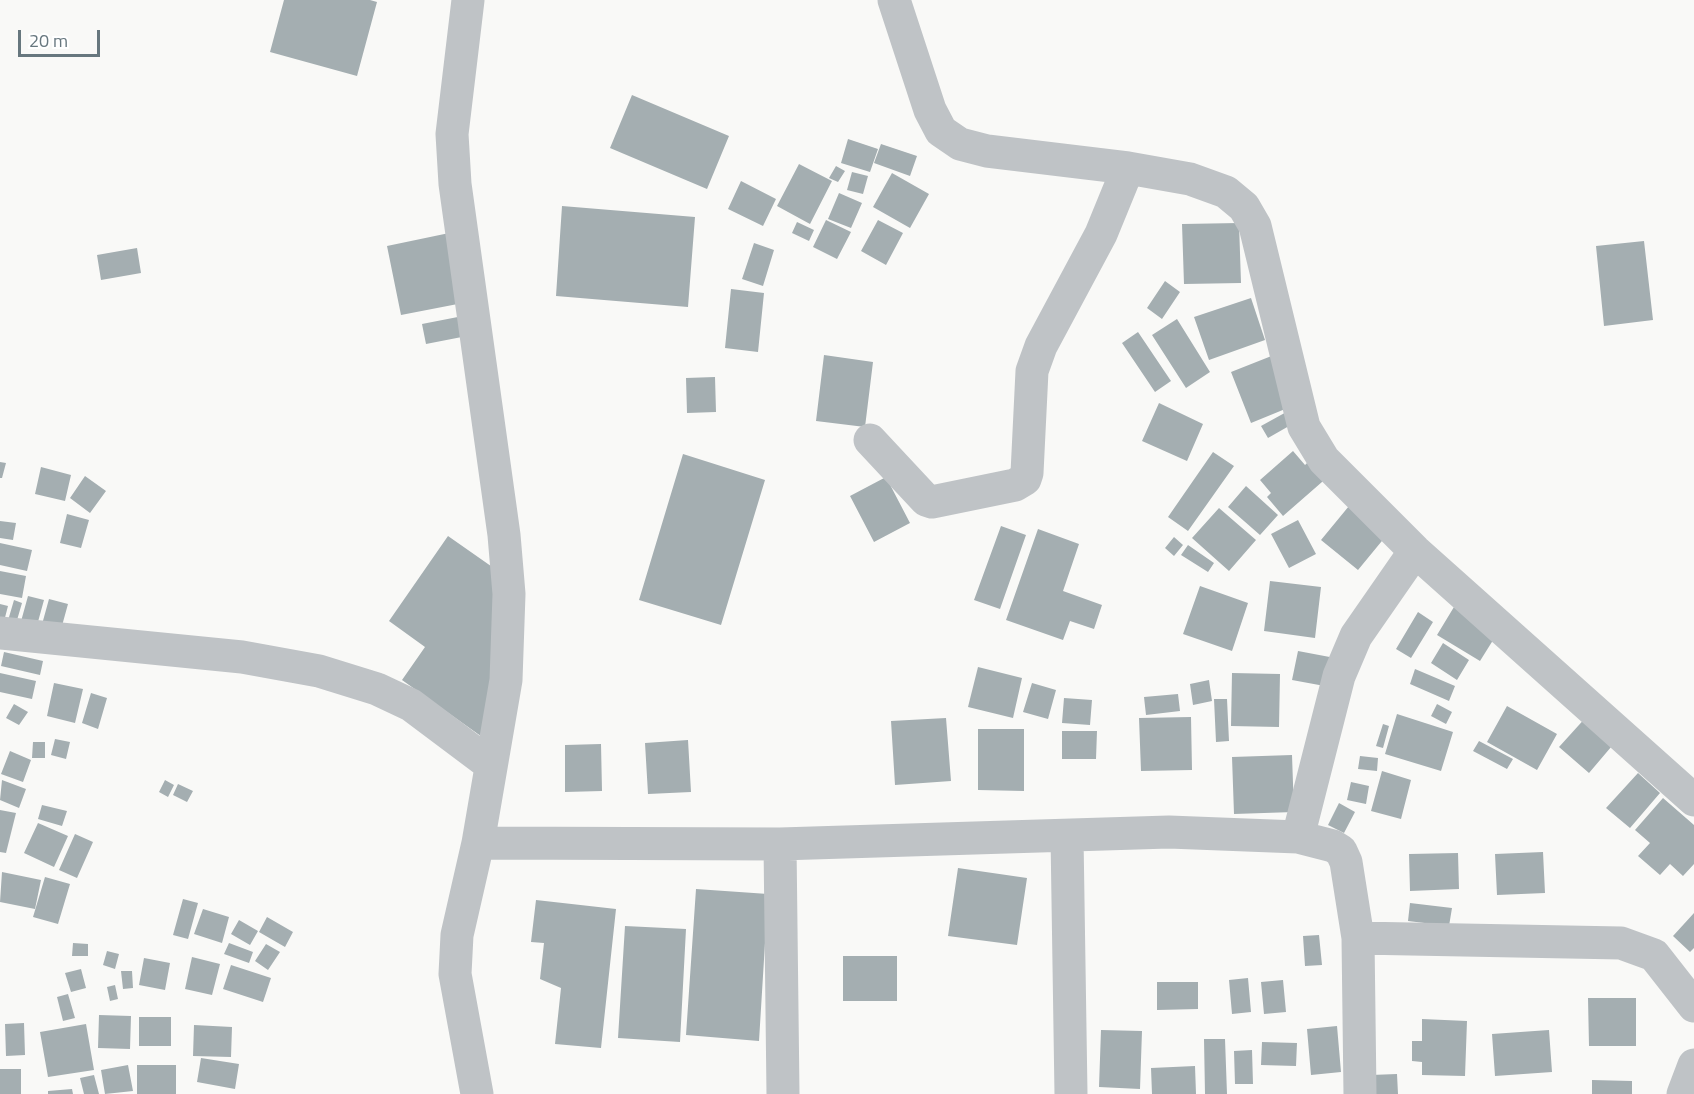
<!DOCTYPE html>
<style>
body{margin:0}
#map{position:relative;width:1694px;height:1094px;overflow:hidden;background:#f9f9f7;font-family:"Titillium Web",sans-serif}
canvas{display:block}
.scale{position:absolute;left:18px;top:30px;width:82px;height:27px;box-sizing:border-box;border:3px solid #67777e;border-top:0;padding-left:8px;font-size:18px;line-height:21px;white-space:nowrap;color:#67777e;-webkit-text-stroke:4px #fff;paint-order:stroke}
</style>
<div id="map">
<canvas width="1694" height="1094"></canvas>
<div class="scale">20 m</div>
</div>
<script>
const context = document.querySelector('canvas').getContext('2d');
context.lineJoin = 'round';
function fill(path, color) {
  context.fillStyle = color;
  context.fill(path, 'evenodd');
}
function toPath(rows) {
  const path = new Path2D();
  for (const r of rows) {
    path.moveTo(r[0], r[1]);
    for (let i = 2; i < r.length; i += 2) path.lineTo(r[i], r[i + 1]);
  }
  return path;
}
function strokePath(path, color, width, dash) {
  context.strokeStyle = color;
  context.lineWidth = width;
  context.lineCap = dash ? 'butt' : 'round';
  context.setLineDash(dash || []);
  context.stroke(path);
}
const building = toPath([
 [284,0,370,0,377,2,357,76,270,52],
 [632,95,729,136,707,189,610,148],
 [848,139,878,149,870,172,841,163],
 [881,144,917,156,910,176,874,163],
 [799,164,832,181,810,224,777,206],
 [836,166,845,171,838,182,829,178],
 [852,172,868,176,863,194,847,190],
 [892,173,929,194,910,228,873,207],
 [741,181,776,199,763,226,728,209],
 [839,193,862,203,851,228,828,219],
 [562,206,695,217,688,307,556,296],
 [826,220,851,232,837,259,813,247],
 [878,220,903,233,886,265,861,251],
 [797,222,814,230,809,241,792,233],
 [1239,223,1241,283,1184,284,1182,224],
 [454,232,468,302,401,315,387,246],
 [1644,241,1653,320,1604,326,1596,246],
 [754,243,774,250,763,286,742,279],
 [137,248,141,273,101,280,97,255],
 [1165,281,1180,292,1162,319,1147,308],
 [731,289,764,293,758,352,725,348],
 [1251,298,1265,340,1209,360,1194,317],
 [468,315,472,335,426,344,422,324],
 [1177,319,1210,372,1186,388,1152,335],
 [1138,332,1171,381,1155,392,1122,343],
 [824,355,873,362,865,427,816,421],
 [1274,355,1295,405,1251,423,1231,372],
 [715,377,716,412,687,413,686,378],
 [1159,403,1203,424,1187,461,1142,441],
 [1290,410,1296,422,1268,438,1261,426],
 [1293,451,1305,465,1314,456,1330,475,1283,516,1267,497,1271,493,1260,480],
 [1213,452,1234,466,1188,531,1168,517],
 [683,454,765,480,721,625,639,600],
 [0,462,6,463,2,478,0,478],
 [41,467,71,475,65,501,35,494],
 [85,476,106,491,90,513,70,498],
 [886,477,910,523,874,542,850,496],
 [1246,486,1278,515,1260,535,1228,507],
 [1349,506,1386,536,1358,570,1321,540],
 [1219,508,1256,540,1229,571,1192,538],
 [67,514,89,520,81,548,60,543],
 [1298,520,1316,554,1289,568,1271,534],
 [0,521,16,523,13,540,0,538],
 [1001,526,1026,535,1000,609,974,600],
 [1038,529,1079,544,1063,591,1102,605,1094,629,1070,621,1063,640,1006,620],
 [448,536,508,578,485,739,402,680,425,647,389,621],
 [1174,537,1183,545,1174,556,1165,548],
 [0,543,32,550,27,571,0,565],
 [1188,545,1214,563,1208,572,1181,555],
 [0,571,26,576,22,598,0,594],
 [1270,581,1321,587,1315,638,1264,631],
 [1200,586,1248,603,1232,651,1183,634],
 [28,596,44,600,36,629,20,625],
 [49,599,68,604,60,633,41,628],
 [14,600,22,603,15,627,7,624],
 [1457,602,1500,629,1480,661,1437,635],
 [0,604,8,606,2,629,0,629],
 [1418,612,1433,622,1411,658,1396,649],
 [1443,643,1469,660,1457,680,1431,663],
 [1298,651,1335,658,1330,687,1292,680],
 [4,652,43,661,40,675,1,666],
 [978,667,1022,678,1013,718,968,707],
 [1415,669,1455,686,1449,701,1410,684],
 [0,673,36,681,32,699,0,692],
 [1232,673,1280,674,1279,727,1231,726],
 [1209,680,1212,701,1193,705,1190,684],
 [54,683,83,689,75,723,47,716],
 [1032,683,1056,690,1048,719,1023,712],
 [91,693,107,698,98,729,82,723],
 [1178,694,1180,711,1146,715,1144,697],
 [1064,698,1092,700,1090,725,1062,723],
 [1214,699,1227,699,1229,741,1216,742],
 [14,704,28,712,19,725,6,718],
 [1437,704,1452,712,1446,724,1431,716],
 [1507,706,1557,734,1537,770,1487,742],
 [1397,714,1453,732,1441,771,1385,754],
 [1588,715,1617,740,1589,773,1559,747],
 [1191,717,1192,770,1141,771,1139,718],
 [946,718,951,781,895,785,891,721],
 [1383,724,1389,726,1383,748,1376,746],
 [978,729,1024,729,1024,791,978,790],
 [1062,731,1097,731,1096,759,1062,759],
 [55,739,70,742,66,759,51,755],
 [688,740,691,792,648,794,645,743],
 [1479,741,1513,759,1507,769,1473,751],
 [33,742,45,742,45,758,32,758],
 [601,744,602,791,565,792,565,745],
 [10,751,31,760,23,782,1,774],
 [1292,755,1294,812,1234,814,1232,757],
 [1360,756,1378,758,1377,771,1358,769],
 [1382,771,1411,780,1401,819,1371,811],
 [1638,773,1660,793,1630,828,1606,808],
 [2,780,26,789,19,808,0,800],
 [165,780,174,785,168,797,159,792],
 [1351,782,1369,786,1366,804,1347,800],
 [178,784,193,791,187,802,173,795],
 [1663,798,1694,825,1694,864,1683,876,1670,864,1660,875,1638,856,1650,843,1635,830],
 [1339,803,1355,812,1344,833,1328,825],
 [42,805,67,811,62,826,38,819],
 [0,810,16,813,6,853,0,852],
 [38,823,68,836,54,867,24,853],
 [75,834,93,842,77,878,59,870],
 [1543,852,1545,893,1497,895,1495,854],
 [1458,853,1459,889,1410,891,1409,854],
 [958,868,1027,878,1017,945,948,936],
 [2,872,41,880,35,909,0,902],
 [45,877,70,884,58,924,33,917],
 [696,889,768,894,759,1041,686,1035],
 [183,899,198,903,188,939,173,935],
 [536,900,616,909,601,1048,555,1044,561,988,540,979,544,943,531,942],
 [1410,903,1452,908,1449,926,1408,921],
 [203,909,229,917,222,943,194,934],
 [1694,913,1694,948,1690,952,1673,936],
 [267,917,293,932,285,947,259,932],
 [239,920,258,931,250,945,231,934],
 [625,926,686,929,680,1042,618,1038],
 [1319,935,1322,965,1305,966,1303,936],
 [73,943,88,944,88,956,72,956],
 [229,943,253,952,249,963,224,954],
 [266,944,280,952,268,970,255,961],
 [107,951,119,954,115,969,103,965],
 [843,956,897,956,897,1001,843,1001],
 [192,957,220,964,212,995,185,989],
 [144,958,170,963,165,990,139,985],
 [231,965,271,978,263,1002,223,989],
 [81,969,86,988,71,992,65,973],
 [121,971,132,971,133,988,123,989],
 [1248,978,1251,1012,1232,1014,1229,980],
 [1283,980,1286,1012,1264,1014,1261,982],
 [1157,982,1198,982,1198,1009,1157,1010],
 [115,985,118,999,110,1001,107,987],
 [68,994,75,1018,63,1021,57,997],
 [1588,998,1636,998,1636,1046,1589,1046],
 [99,1015,131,1016,130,1049,98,1048],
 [139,1017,171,1017,171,1046,139,1046],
 [1422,1019,1467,1021,1465,1076,1422,1075,1422,1062,1412,1061,1412,1041,1422,1041],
 [24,1023,25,1055,6,1056,5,1024],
 [86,1024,94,1070,48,1077,40,1032],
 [194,1025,232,1027,231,1057,193,1056],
 [1337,1026,1341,1072,1311,1075,1307,1029],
 [1101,1030,1142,1031,1140,1089,1099,1087],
 [1549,1030,1552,1072,1495,1076,1492,1034],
 [1204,1039,1225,1039,1227,1094,1205,1094],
 [1262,1042,1297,1043,1296,1066,1261,1065],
 [1252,1050,1253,1084,1235,1084,1234,1051],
 [201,1058,239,1064,235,1089,197,1082],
 [128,1065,133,1091,105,1094,101,1070],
 [137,1065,176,1065,176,1094,137,1094],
 [1195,1066,1196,1094,1152,1094,1151,1068],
 [0,1069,21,1069,21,1094,0,1094],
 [1397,1074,1398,1094,1372,1094,1371,1075],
 [94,1075,99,1094,84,1094,80,1078],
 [1592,1080,1632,1081,1632,1094,1592,1094],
 [72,1089,73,1094,48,1094,48,1091]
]);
const street = toPath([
 [468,0,452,134,455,184,504,535,509,594,506,680,478,843,457,935,455,974,477,1094],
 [894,0,930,110,941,131,960,144,987,151,1128,168,1190,179,1226,192,1244,207,1255,226,1304,427,1324,460,1415,551,1694,800],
 [870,440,926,500,932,502,1015,485,1025,479,1027,473,1032,371,1041,346,1101,234,1128,168],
 [0,633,242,657,319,671,377,689,411,705,491,765],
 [1067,836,1071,1094],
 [1298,837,1339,676,1356,636,1415,551],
 [478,843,780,844,1169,832,1298,837,1333,846,1341,851,1346,862,1358,938,1360,1094],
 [780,844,783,1094],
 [1358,938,1621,943,1654,955,1694,1006],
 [1683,1094,1694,1065]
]);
fill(building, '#a4aeb1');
strokePath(street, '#bfc3c6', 33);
</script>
